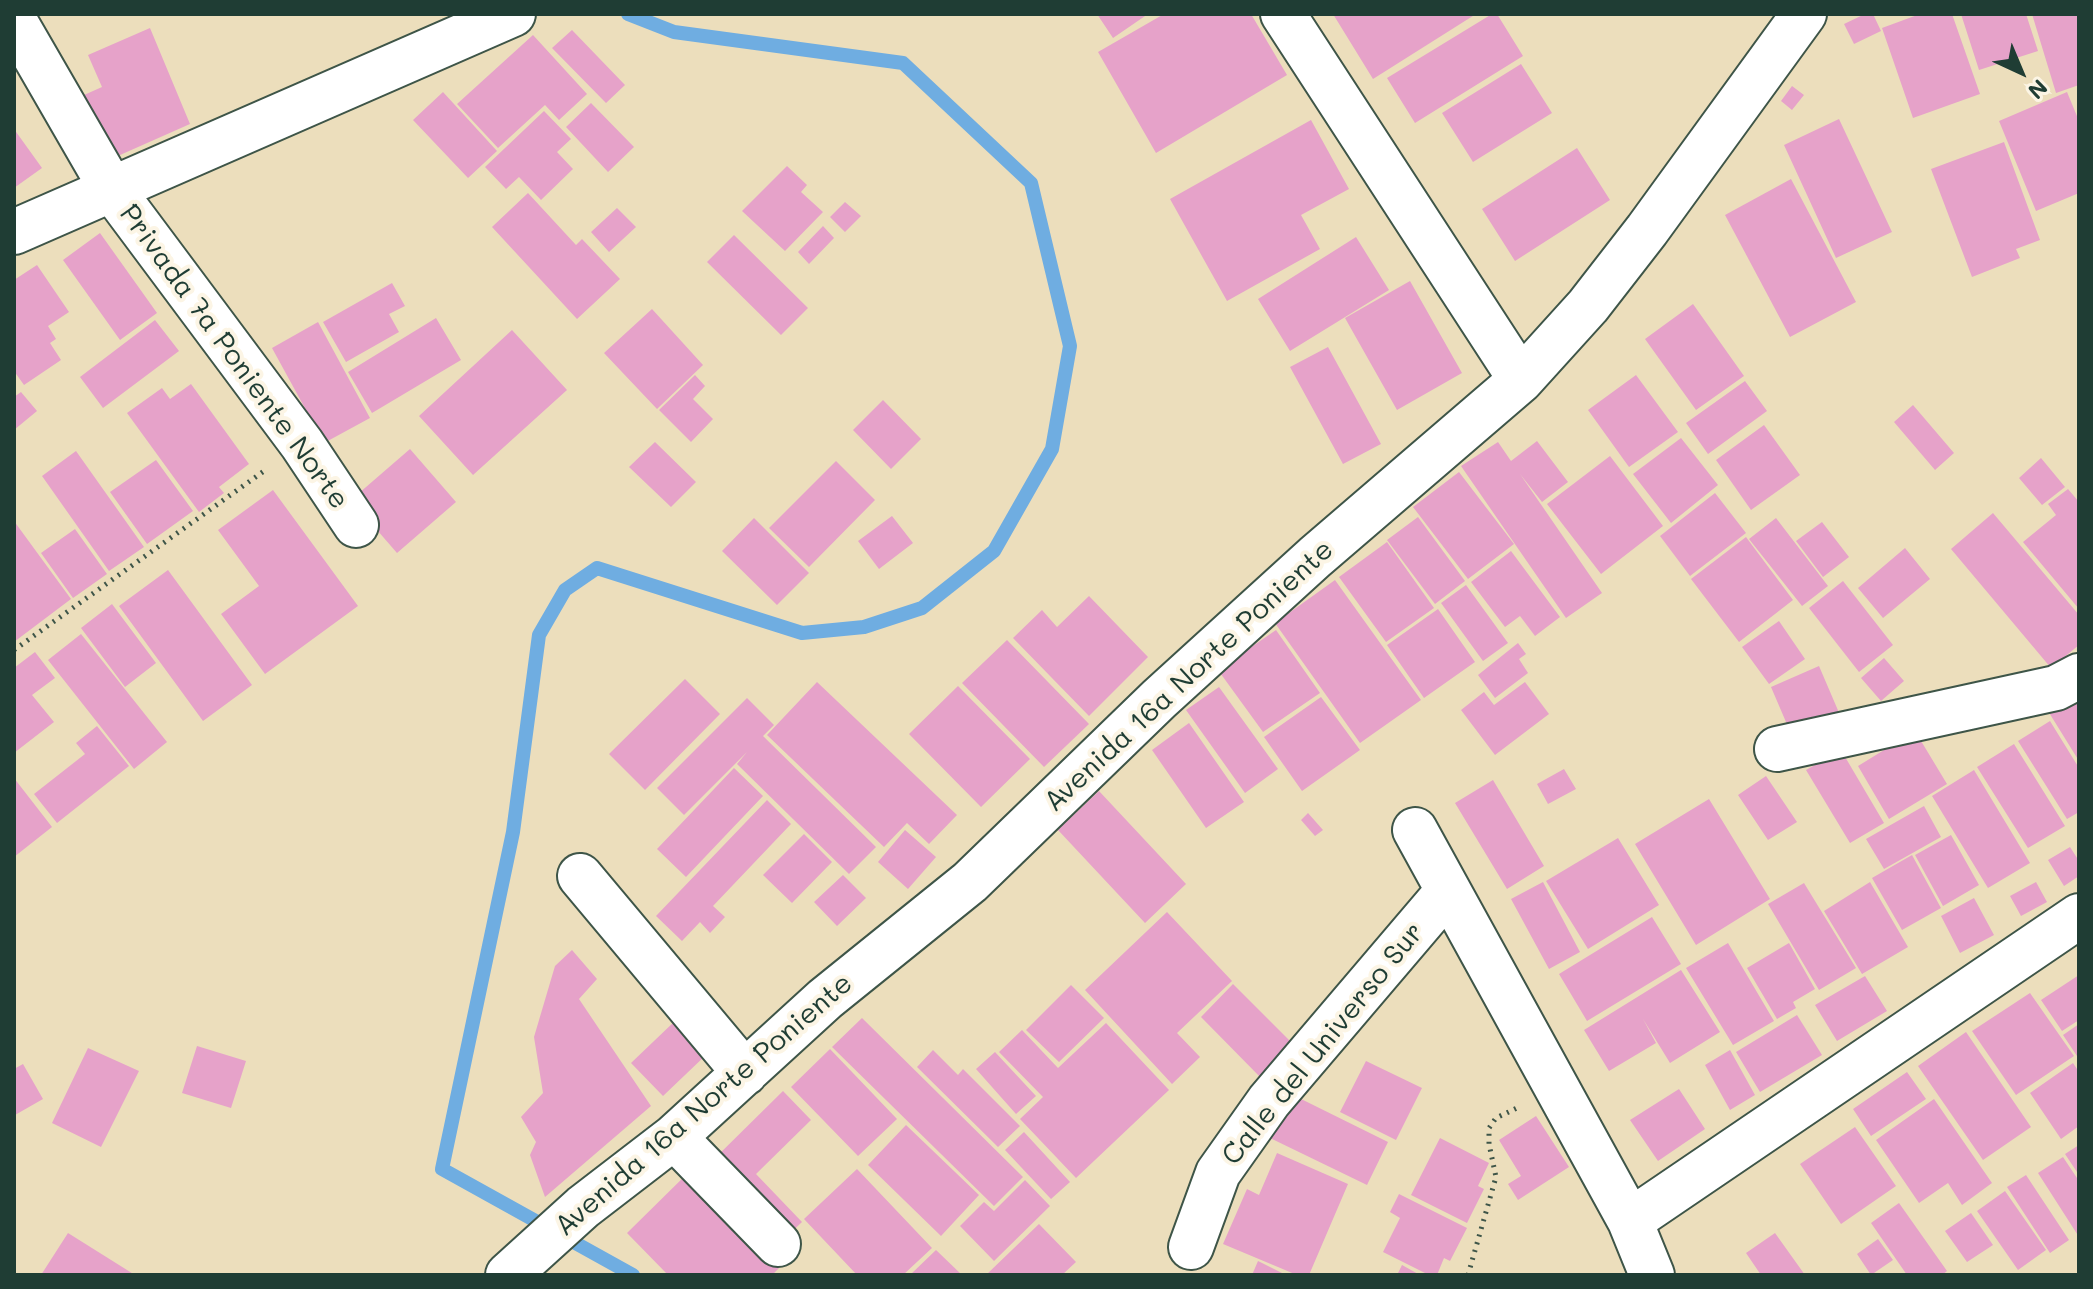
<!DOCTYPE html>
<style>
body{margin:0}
#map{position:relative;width:2093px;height:1289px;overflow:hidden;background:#ecdebc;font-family:Mali,sans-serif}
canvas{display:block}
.frame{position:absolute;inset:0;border:16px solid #1f3d34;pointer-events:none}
.north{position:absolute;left:1981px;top:32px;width:80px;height:80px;-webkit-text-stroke:6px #fcf5e5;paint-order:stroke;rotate:136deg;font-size:22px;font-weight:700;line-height:32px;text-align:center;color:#1f3d34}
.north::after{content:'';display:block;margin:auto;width:28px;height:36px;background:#1f3d34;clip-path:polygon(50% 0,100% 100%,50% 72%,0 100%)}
</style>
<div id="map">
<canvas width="2093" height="1289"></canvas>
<div class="frame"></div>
<div class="north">N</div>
</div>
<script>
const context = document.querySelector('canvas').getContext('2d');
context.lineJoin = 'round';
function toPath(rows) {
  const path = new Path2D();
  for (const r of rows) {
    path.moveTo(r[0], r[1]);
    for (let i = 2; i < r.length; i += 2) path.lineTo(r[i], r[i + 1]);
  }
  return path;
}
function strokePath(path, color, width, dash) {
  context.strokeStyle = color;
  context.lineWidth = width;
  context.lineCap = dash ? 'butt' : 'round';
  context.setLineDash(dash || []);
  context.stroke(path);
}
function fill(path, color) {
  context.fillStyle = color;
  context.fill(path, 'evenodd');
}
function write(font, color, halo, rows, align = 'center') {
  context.font = font + ' Mali,sans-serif';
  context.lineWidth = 8;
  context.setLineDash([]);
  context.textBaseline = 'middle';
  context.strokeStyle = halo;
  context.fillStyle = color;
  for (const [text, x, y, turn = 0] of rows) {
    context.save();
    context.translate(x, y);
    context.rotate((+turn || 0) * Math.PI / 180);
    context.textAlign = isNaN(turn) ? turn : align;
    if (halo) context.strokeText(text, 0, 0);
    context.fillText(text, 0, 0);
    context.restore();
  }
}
const stream = toPath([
 [628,14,674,32,903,63,1031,183,1070,346,1052,449,994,551,922,608,864,627,802,633,597,568,565,590,539,635,513,832,442,1169,633,1275]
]);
const building = toPath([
 [1097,14,1148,14,1113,38],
 [1164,14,1251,14,1287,75,1156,153,1098,52],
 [1333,14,1476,14,1373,79],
 [1492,14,1497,14,1523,56,1415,123,1387,78],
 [1865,14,1873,14,1881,31,1854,44,1844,24],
 [1920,14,1952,14,1980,94,1913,118,1882,28],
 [1961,14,2026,14,2038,51,1979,70],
 [2032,14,2079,14,2079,85,2056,93],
 [150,28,190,124,111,159,84,95,102,87,88,55],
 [572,30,625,85,606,103,552,48],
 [533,35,587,94,559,120,545,105,498,148,457,104],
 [1521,64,1552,113,1473,162,1442,113],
 [1792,86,1804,95,1792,110,1781,101],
 [443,92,497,151,468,178,413,120],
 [2067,92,2079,121,2079,193,2036,211,1999,121],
 [591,103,634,147,608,172,566,127],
 [544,111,571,139,557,152,573,169,541,200,519,177,506,189,485,167],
 [1839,119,1892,232,1836,258,1784,145],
 [1311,120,1349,189,1301,215,1320,249,1227,301,1170,199],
 [14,129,42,168,14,188],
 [2004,142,2040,240,2016,249,2020,258,1972,277,1931,169],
 [1577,148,1610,200,1515,261,1482,209],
 [787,166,807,185,801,192,823,212,785,251,742,211],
 [1791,179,1856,302,1790,337,1725,215],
 [528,193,576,245,582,239,620,279,577,319,492,227],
 [845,202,861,216,845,232,830,217],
 [617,208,636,227,609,252,591,232],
 [823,226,834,238,809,264,798,252],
 [100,233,157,313,120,340,63,260],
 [734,235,808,308,781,335,707,262],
 [1356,237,1389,290,1290,351,1258,299],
 [37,265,69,312,48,326,56,339,50,343,61,360,24,385,14,371,14,280],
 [1410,281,1462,373,1397,410,1345,318],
 [392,283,405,306,389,314,399,332,346,362,323,322],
 [1693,304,1744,376,1696,410,1645,339],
 [652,309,703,365,657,409,604,353],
 [436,318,461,360,372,413,348,372],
 [155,320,179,351,103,408,80,377],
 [318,322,370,418,324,443,272,348],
 [512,330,567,390,473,475,419,416],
 [1328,347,1381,444,1343,464,1290,367],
 [695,375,705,386,693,399,713,419,691,442,659,410],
 [1636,375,1678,432,1629,467,1588,410],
 [1745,381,1767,411,1708,454,1686,423],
 [191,384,249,464,219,487,224,493,199,512,127,413,162,388,170,399],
 [21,392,37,411,14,430,14,397],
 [883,400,921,439,891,469,853,430],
 [1913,405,1954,453,1935,470,1894,422],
 [1764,425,1800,475,1751,510,1716,460],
 [1681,438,1718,485,1671,523,1633,474],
 [1537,441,1568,482,1542,502,1520,474,1602,593,1566,618,1461,466,1498,442,1511,461],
 [655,442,696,482,671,507,629,467],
 [410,449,456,502,397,553,351,500],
 [76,451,144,547,109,571,42,476],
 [1610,456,1663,526,1601,574,1547,504],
 [2041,458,2065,487,2042,505,2019,478],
 [156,460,193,511,147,544,110,492],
 [836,461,875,500,809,567,769,528],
 [1459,472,1514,544,1468,579,1413,507],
 [2068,489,2079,502,2079,609,2023,542,2056,515,2048,504],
 [273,490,358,606,265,674,221,614,259,586,218,530],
 [1715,493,1746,533,1690,576,1660,536],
 [1993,513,2079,615,2079,645,2051,668,1951,549],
 [892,516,913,543,879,569,858,541],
 [1418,517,1465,581,1435,604,1387,540],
 [754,518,809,573,777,605,722,551],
 [1776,518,1828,586,1802,606,1749,539],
 [14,521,71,599,14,642],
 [1822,522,1849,557,1823,577,1796,541],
 [75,529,107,574,73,598,41,553],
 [1746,537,1793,600,1739,642,1691,579],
 [1387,542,1434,608,1386,642,1339,577],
 [1905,548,1930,579,1883,618,1858,588],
 [1511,551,1560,617,1535,636,1520,616,1505,627,1471,582],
 [168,570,252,685,203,721,119,606],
 [1335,580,1421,700,1360,743,1275,623],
 [1843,581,1893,645,1859,672,1809,608],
 [1466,585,1508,643,1483,661,1441,603],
 [1089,596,1148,657,1089,716,1013,638,1042,610,1057,627],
 [112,604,156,663,125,687,81,628],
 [1438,609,1475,662,1424,698,1387,645],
 [1779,621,1805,659,1769,684,1742,647],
 [1276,630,1320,693,1263,732,1218,670],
 [81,634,167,742,134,769,48,660],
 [1007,640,1089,724,1044,767,962,683],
 [1518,643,1526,654,1519,659,1528,673,1495,698,1478,675],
 [35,652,55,678,32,695,54,722,14,753,14,668],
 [1884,658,1904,681,1881,701,1861,678],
 [1819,666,1843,722,1795,743,1771,687],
 [685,679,720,714,645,790,609,754],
 [817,682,957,815,929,844,907,823,884,847,767,735],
 [1525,682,1549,714,1495,755,1461,710,1484,692,1494,705],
 [958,686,1030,759,981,807,909,734],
 [1219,687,1278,769,1245,793,1186,710],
 [2079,692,2079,761,2048,711],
 [1321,697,1360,750,1302,791,1264,737],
 [747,698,774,725,763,736,876,847,849,874,737,764,747,752,684,815,657,788],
 [2050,721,2079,768,2079,812,2067,819,2018,741],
 [1189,723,1244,802,1206,828,1152,750],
 [97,726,129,766,57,823,34,794,85,754,76,743],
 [1915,731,1947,784,1889,819,1858,766],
 [2014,744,2065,826,2028,848,1977,767],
 [1841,750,1884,823,1850,843,1806,770],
 [734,768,763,796,686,877,657,849],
 [1564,769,1576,789,1548,804,1537,784],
 [1974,770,2030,863,1988,888,1932,796],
 [1766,776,1797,822,1768,840,1738,795],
 [14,778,52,827,14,857],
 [1493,780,1544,866,1507,889,1455,803],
 [1099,791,1186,884,1145,923,1058,830],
 [1709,799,1770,899,1696,945,1635,844],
 [767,800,791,824,713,906,725,917,710,933,700,922,682,941,656,916],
 [1924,806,1941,837,1884,869,1866,839],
 [1308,813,1323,830,1315,836,1301,820],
 [905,830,936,857,908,889,878,862],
 [804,834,832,862,792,903,763,875],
 [1951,835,1979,885,1943,906,1915,855],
 [1618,838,1659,905,1588,949,1546,881],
 [2070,847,2079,861,2079,876,2064,886,2048,860],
 [1912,855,1941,908,1902,930,1872,878],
 [843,875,866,898,837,926,814,902],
 [1543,882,1580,952,1549,969,1511,899],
 [1870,882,1908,947,1862,974,1824,911],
 [2036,882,2047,902,2021,916,2010,896],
 [1804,883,1856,968,1819,990,1768,904],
 [1974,898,1994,935,1960,953,1941,916],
 [1167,912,1232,981,1177,1033,1200,1057,1172,1084,1085,990],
 [1652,917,1681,964,1587,1021,1559,974],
 [1728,943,1774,1021,1733,1045,1686,968],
 [1789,943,1815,989,1793,1002,1796,1008,1777,1019,1747,968],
 [572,950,597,979,579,999,651,1106,545,1197,530,1155,536,1142,521,1117,543,1093,534,1037,555,966],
 [1681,970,1720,1032,1670,1063,1643,1019,1656,1043,1609,1071,1584,1030],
 [2079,975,2079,1020,2062,1031,2041,1000],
 [1865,976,1887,1011,1837,1041,1815,1005],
 [1233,984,1295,1046,1262,1079,1201,1017],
 [1071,985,1104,1018,1059,1062,1026,1030],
 [2030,993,2074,1056,2016,1095,1972,1031],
 [1797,1015,1822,1055,1760,1092,1736,1052],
 [862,1018,1023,1177,994,1206,832,1047],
 [676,1020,707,1054,663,1096,631,1063],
 [1106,1023,1169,1090,1076,1178,1020,1119,1043,1097,999,1052,1022,1030,1058,1068],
 [2079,1024,2079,1059,2063,1035],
 [1966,1032,2031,1127,1983,1160,1918,1066],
 [197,1046,246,1061,231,1108,182,1093],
 [88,1048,139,1071,101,1147,52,1123],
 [830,1049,897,1119,858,1156,791,1087],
 [933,1050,958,1075,963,1069,1020,1126,998,1147,917,1067],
 [1730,1050,1755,1095,1730,1110,1705,1065],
 [995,1052,1036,1096,1016,1114,976,1069],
 [1366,1061,1422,1088,1396,1140,1340,1112],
 [2073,1063,2079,1072,2079,1126,2061,1139,2030,1093],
 [23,1064,43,1099,15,1115,14,1069],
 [1907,1072,1926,1099,1871,1136,1853,1109],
 [1679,1089,1705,1129,1658,1161,1630,1120],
 [783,1091,811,1120,756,1174,802,1222,781,1242,707,1166],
 [1293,1095,1388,1142,1367,1185,1270,1138],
 [1934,1099,1992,1183,1962,1205,1948,1183,1919,1203,1876,1140],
 [1536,1116,1569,1167,1518,1200,1508,1184,1521,1176,1499,1140],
 [906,1125,979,1195,941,1236,868,1165],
 [1855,1127,1896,1186,1841,1224,1800,1164],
 [1024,1132,1070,1182,1051,1199,1005,1150],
 [1440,1138,1489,1163,1478,1186,1484,1189,1467,1223,1411,1195],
 [2079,1145,2079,1175,2065,1154],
 [1277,1153,1348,1184,1309,1275,1297,1275,1223,1244,1247,1189,1259,1195],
 [2063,1157,2079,1181,2079,1237,2038,1173],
 [694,1167,786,1261,772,1275,668,1275,627,1233],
 [857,1169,932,1248,903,1275,857,1275,804,1219],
 [2026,1175,2069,1240,2050,1253,2007,1187],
 [1025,1180,1050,1206,994,1261,960,1226,984,1202,994,1211],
 [2005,1191,2046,1250,2018,1270,1977,1211],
 [1399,1194,1467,1228,1450,1261,1444,1258,1437,1275,1429,1275,1383,1252,1400,1218,1390,1212],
 [1899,1203,1947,1271,1942,1275,1907,1275,1871,1223],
 [1971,1213,1993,1245,1967,1262,1945,1231],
 [1039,1224,1076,1262,1062,1275,986,1275],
 [68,1233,135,1275,41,1275],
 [1775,1233,1805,1275,1761,1275,1746,1253],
 [1878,1239,1893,1260,1871,1275,1857,1254],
 [936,1250,962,1275,910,1275],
 [1258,1261,1286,1275,1252,1275],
 [1402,1265,1420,1275,1397,1275]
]);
const path = toPath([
 [14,650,264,471],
 [1468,1275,1496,1177,1489,1144,1489,1128,1496,1118,1517,1108]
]);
const minor = toPath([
 [1283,14,1521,380],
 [14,20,111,188,302,444,356,525],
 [14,232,513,14],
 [1777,749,2056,688,2079,676],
 [1415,830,1630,1221,1652,1275],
 [580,876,745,1073],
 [674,1137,778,1244],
 [1630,1221,2079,916],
 [1191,1247,1218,1173,1269,1101,1447,892],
 [508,1275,583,1207,674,1137,825,999,970,882,1159,699,1315,557,1521,380,1588,306,1647,230,1804,14]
]);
const streetNames = [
 ["Privada 7a Poniente Norte",234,357,54],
 ["Avenida 16a Norte Poniente",1189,676,-43],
 ["Calle del Universo Sur",1323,1044,-51],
 ["Avenida 16a Norte Poniente",704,1105,-41]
];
strokePath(stream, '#6fade1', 14);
fill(building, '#e6a2c9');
strokePath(minor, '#3e5548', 48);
strokePath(path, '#3e5548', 5, [2, 6]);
strokePath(minor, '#fff', 44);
write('28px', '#1f3d34', '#fcf5e5', streetNames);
</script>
